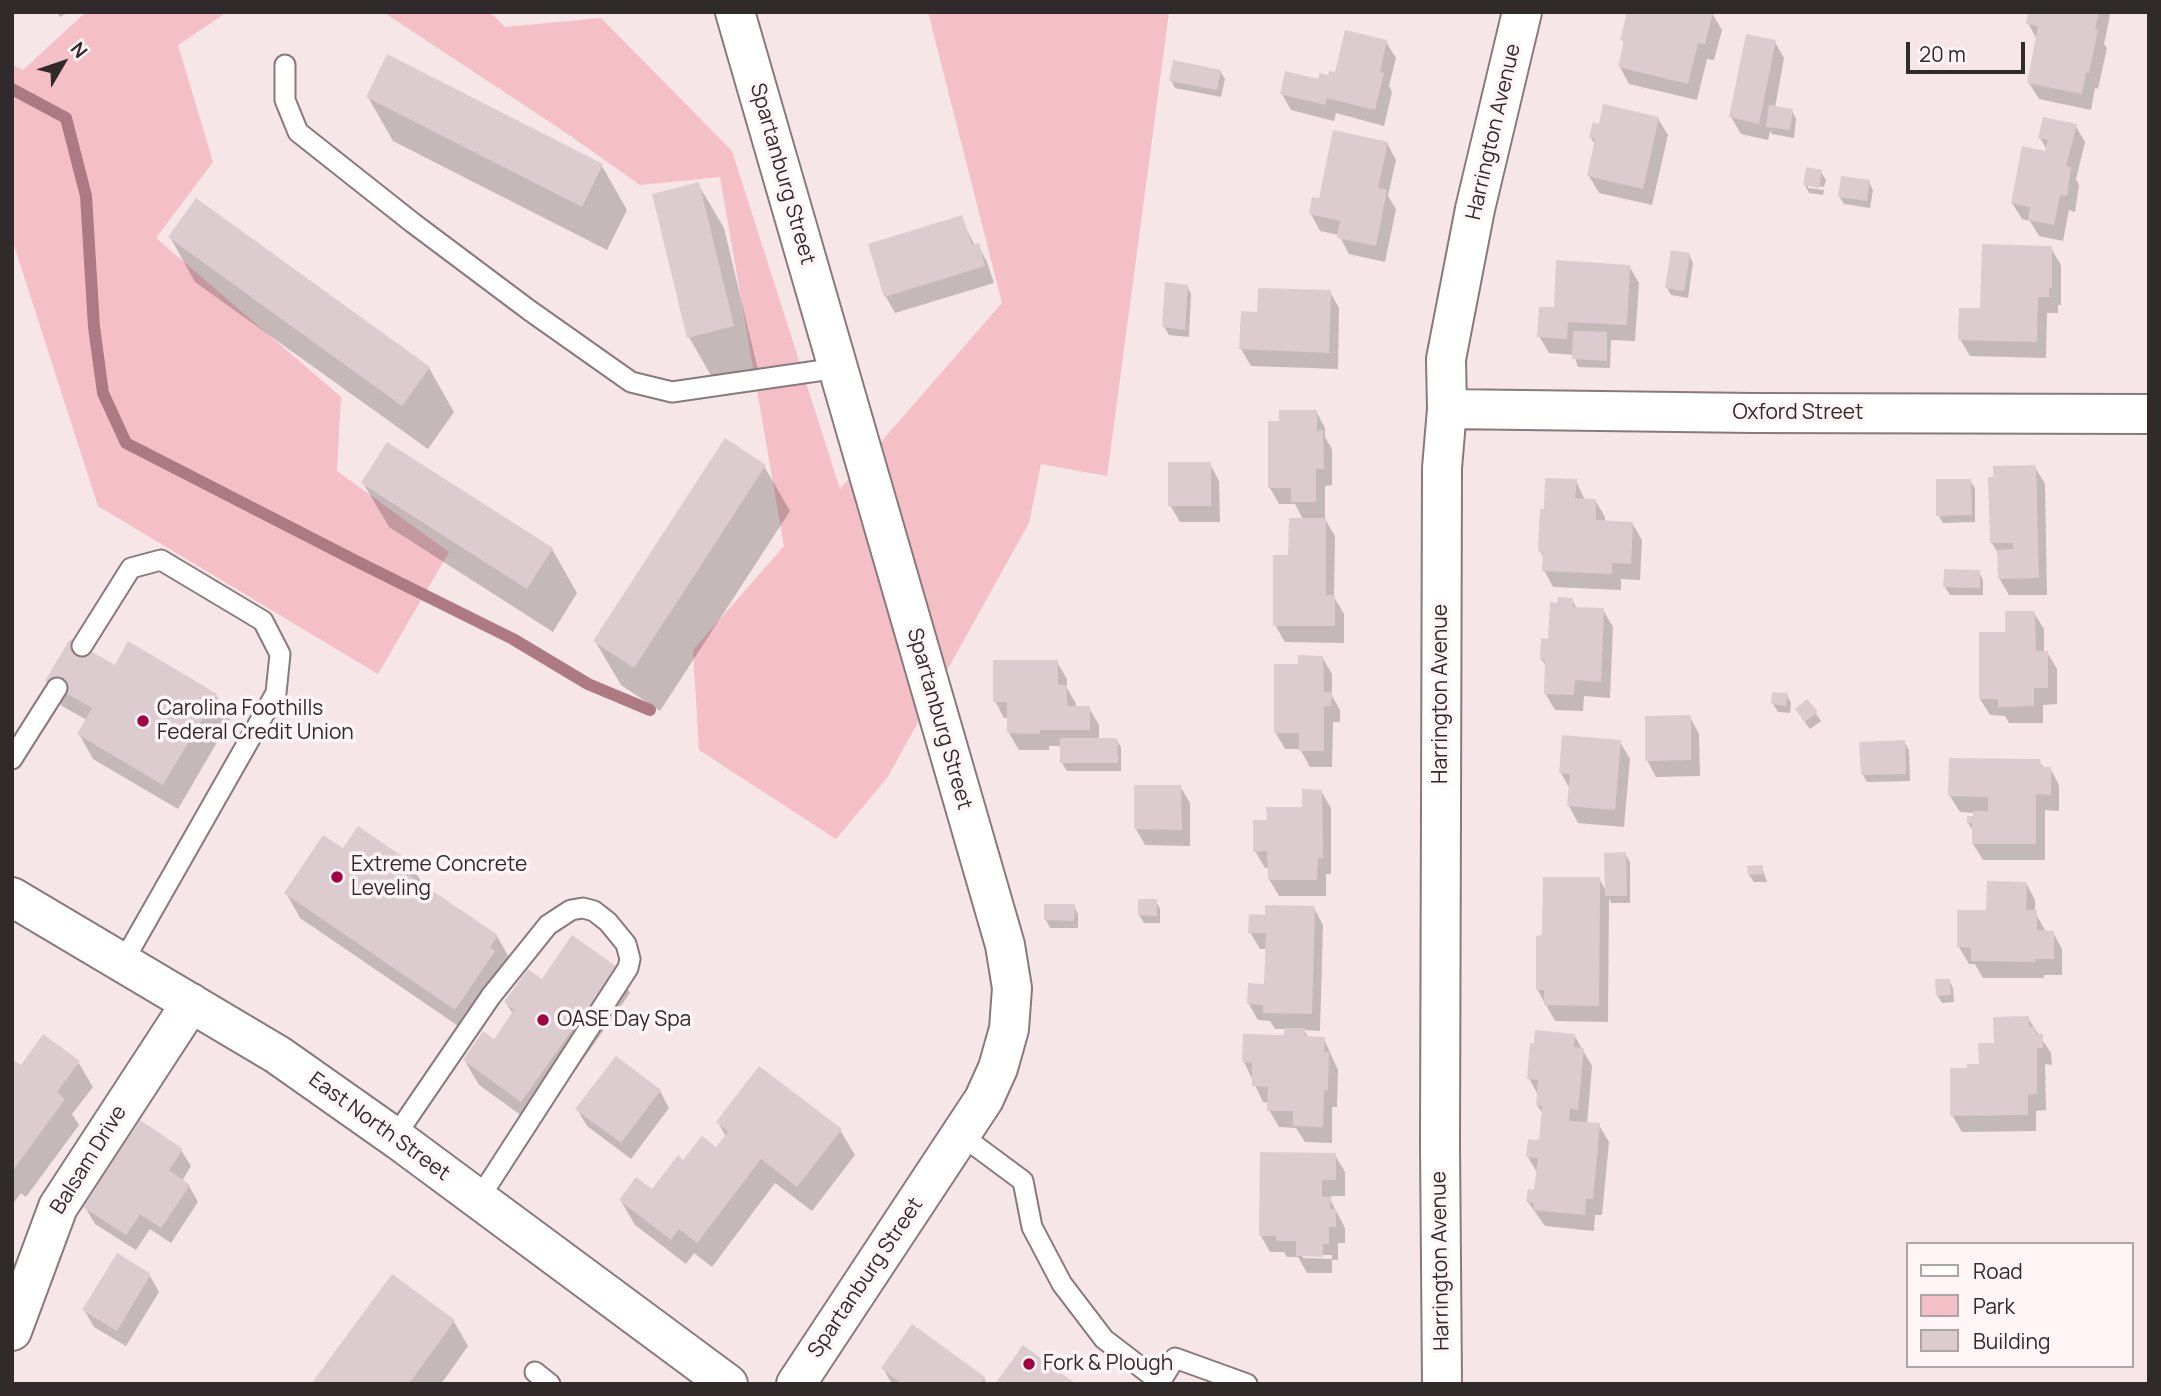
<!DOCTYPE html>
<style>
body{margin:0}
#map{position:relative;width:2161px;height:1396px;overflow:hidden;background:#f6e6e8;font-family:Manrope,sans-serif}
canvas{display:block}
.frame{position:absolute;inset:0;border:14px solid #302a2b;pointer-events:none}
.legend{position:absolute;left:1906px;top:1242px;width:228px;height:126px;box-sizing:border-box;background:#fff5f6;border:2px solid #aca4a5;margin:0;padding:9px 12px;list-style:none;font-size:21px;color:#302a2b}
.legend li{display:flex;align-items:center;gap:14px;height:35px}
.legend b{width:35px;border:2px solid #aca4a5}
.north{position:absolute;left:28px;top:28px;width:70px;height:70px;-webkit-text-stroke:5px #fff5f6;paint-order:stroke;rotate:51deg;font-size:19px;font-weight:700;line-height:28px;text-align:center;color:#302a2b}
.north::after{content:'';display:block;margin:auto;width:24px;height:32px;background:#302a2b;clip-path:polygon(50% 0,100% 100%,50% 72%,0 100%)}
.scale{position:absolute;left:1906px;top:42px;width:119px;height:32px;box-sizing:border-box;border:4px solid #302a2b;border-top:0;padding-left:9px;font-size:21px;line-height:24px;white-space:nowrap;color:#302a2b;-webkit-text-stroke:5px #fff5f6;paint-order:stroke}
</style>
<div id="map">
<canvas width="2161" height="1396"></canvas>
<div class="frame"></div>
<ul class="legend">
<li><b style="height:9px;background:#fff"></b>Road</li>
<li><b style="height:19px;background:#f4bfc7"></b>Park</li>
<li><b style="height:19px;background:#ddcccf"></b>Building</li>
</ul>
<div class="north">N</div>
<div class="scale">20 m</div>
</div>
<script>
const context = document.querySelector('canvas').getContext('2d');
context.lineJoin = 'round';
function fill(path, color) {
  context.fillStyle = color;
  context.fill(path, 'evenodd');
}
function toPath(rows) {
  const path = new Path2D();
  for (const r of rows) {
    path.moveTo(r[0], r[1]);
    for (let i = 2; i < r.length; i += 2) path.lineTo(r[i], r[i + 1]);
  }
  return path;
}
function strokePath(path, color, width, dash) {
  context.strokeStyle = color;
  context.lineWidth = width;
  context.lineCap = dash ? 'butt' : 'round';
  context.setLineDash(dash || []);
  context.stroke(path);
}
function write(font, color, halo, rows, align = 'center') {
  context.font = font + ' Manrope,sans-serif';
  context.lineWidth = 7;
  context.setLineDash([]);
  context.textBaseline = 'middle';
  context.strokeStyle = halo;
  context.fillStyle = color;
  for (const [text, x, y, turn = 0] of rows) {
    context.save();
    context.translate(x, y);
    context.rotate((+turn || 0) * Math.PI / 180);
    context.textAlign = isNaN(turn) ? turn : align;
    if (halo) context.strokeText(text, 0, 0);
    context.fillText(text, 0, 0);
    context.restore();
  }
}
const green = toPath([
 [86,12,227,12,178,45,213,162,156,238,341,397,337,471,449,552,378,674,98,506,12,239,12,65,23,70],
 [383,12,490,12,505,27,601,18,732,151,840,489,1002,303,928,12,1169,12,1107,476,1041,464,1029,523,887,778,836,839,699,750,693,650,784,546,720,177,640,185,562,130]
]);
const shadow = toPath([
 [57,12,68,12,60,17],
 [2030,12,2108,12,2110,15,2104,44,2107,48,2098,89,2095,88,2091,110,2039,99,2029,83,2037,40,2028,23],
 [1712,13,1722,30,1714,60,1707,59,1697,100,1629,84,1620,67,1625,45,1622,39],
 [1386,42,1396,58,1389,86,1392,92,1384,126,1336,113,1334,121,1291,110,1282,94,1336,74],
 [1775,42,1784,58,1775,108,1792,111,1796,119,1794,138,1772,134,1770,131,1768,140,1741,134,1731,117],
 [1220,71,1225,79,1221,97,1175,88,1171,80],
 [368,97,602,166,627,210,607,250,393,141],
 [1658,119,1668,135,1652,205,1599,193,1589,176,1596,146,1591,138],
 [2075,125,2085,142,2076,179,2079,185,2075,212,2069,210,2063,241,2039,236,2030,221,2022,219,2012,203,2047,150,2040,138],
 [1387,143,1396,160,1388,196,1396,209,1385,262,1349,254,1339,235,1320,231,1311,214,1320,200],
 [1821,172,1826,180,1824,187,1808,184,1808,188,1824,190,1823,195,1809,193,1805,185],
 [1869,182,1873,190,1870,208,1844,204,1839,196],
 [698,184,724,228,758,370,714,381,689,337],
 [961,218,975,246,978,245,987,262,994,283,895,313,886,297,870,245],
 [170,237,429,368,454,412,428,449,195,282],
 [2051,248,2061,265,2061,305,2058,305,2058,313,2047,313,2046,358,1970,356,1960,339,1982,310],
 [1689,255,1693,263,1688,298,1671,295,1667,288],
 [1629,266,1639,283,1635,341,1611,340,1610,368,1578,367,1574,355,1549,353,1539,336,1556,309],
 [1187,286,1191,294,1189,337,1169,335,1164,327],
 [1330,292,1339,308,1338,369,1251,366,1241,349],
 [1316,411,1325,428,1325,437,1332,449,1332,485,1325,486,1325,519,1335,536,1334,597,1344,614,1344,643,1285,642,1275,625,1290,556,1303,519,1295,504,1279,504,1270,488,1280,423],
 [1210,464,1219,481,1220,522,1180,522,1170,505],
 [764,466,790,511,660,711,621,685,595,641],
 [2035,467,2045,484,2047,595,2009,595,1999,578,1999,555,1992,543],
 [1576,481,1585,500,1595,500,1605,517,1605,522,1632,523,1642,540,1640,580,1621,579,1621,590,1553,587,1544,570,1544,558,1540,551],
 [1970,481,1975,488,1975,522,1943,523,1938,515],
 [363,483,552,549,577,593,553,632,389,527],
 [1979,572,1983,580,1983,595,1950,595,1945,587],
 [1572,599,1577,609,1603,610,1613,627,1610,698,1584,696,1583,711,1555,710,1545,693,1547,668,1542,660,1550,641,1559,604],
 [2034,613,2044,629,2044,652,2047,652,2057,669,2057,704,2043,705,2043,723,2009,723,2005,716,1990,715,1980,699,2007,634],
 [1322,657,1332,674,1332,696,1340,710,1340,722,1333,722,1332,767,1310,767,1300,749,1285,749,1275,732,1300,666],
 [1057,662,1067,679,1067,688,1076,704,1076,708,1089,708,1099,725,1099,740,1116,739,1121,747,1121,771,1067,771,1062,763,1062,746,1049,746,1049,750,1019,750,1009,733,1009,718,1004,718,995,701],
 [115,668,216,695,230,720,178,809,93,759,79,734,87,720,62,706,47,681],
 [1787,695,1791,703,1790,713,1778,712,1773,704],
 [1807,701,1821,721,1810,729,1801,717],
 [1690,717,1699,734,1700,776,1656,777,1647,760],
 [1620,742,1630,759,1624,827,1578,823,1569,806,1570,789,1561,773],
 [1904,742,1909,750,1910,781,1867,782,1863,775],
 [2039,761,2044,768,2050,768,2059,785,2059,811,2045,810,2045,860,1983,860,1973,844,1973,831,1968,823,1975,818,1975,813,1960,812,1950,796],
 [1180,786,1190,803,1190,846,1145,845,1136,829],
 [1321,791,1331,808,1331,874,1326,874,1326,896,1279,896,1269,879,1269,868,1265,868,1255,851,1269,822,1304,809],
 [343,850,411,864,424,887,497,936,511,961,470,1034,300,918,286,893],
 [1625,854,1630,862,1630,903,1611,903,1609,898,1608,1022,1555,1021,1537,989,1544,937,1599,879,1607,892],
 [1762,867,1767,882,1754,882,1749,875],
 [2026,883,2035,900,2035,912,2046,932,2053,932,2062,949,2062,975,2044,975,2044,978,1983,978,1975,964,1969,964,1959,947,1988,912],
 [1156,901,1160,909,1160,923,1144,923,1139,915],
 [1074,906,1078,914,1078,928,1050,928,1046,920],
 [1314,908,1323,925,1320,1031,1304,1030,1309,1038,1324,1039,1338,1070,1337,1107,1332,1107,1332,1143,1305,1142,1296,1128,1279,1127,1269,1110,1269,1103,1263,1102,1244,1062,1286,1036,1286,1029,1275,1029,1270,1021,1258,1020,1249,1004,1266,985,1267,949,1260,949,1250,932,1266,916],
 [615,968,630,993,536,1126,479,1085,465,1061,494,1041,513,1014,506,1003,542,981],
 [1949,980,1953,988,1954,1002,1942,1003,1937,995],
 [2028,1018,2051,1053,2052,1065,2045,1064,2046,1110,2036,1111,2036,1131,1962,1132,1952,1115,1969,1070,1981,1065],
 [1574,1035,1592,1066,1587,1124,1599,1125,1609,1142,1602,1215,1595,1215,1594,1231,1545,1226,1528,1202,1536,1192,1538,1174,1528,1157,1541,1142,1543,1114,1537,1105,1538,1095,1529,1078],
 [12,1061,21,1068,78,1062,93,1087,72,1114,79,1125,26,1197,21,1193,12,1205],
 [660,1091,669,1108,631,1159,587,1126,577,1109],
 [718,1122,840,1130,855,1155,812,1211,775,1183,712,1267,694,1253,686,1264,635,1225,621,1201,652,1191,683,1162,716,1150,726,1137],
 [181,1150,191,1166,182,1181,189,1186,198,1202,171,1243,150,1229,136,1250,95,1224,85,1207],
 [1335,1155,1345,1172,1345,1196,1331,1196,1331,1201,1345,1228,1345,1243,1338,1243,1338,1260,1332,1260,1332,1273,1307,1273,1298,1257,1287,1257,1284,1252,1270,1252,1261,1236],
 [1303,1255,1332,1255,1332,1259,1303,1258],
 [150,1276,159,1292,126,1346,94,1327,84,1310],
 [392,1276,454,1322,468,1346,441,1384,313,1384],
 [883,1368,984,1378,987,1384,892,1384]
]);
const stream = toPath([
 [12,89,66,118,86,196,94,327,103,393,126,443,358,562,513,639,588,684,650,710]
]);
const building = toPath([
 [1627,12,1713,12,1705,44,1698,43,1688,84,1618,67,1624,41,1620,40],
 [2028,12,2099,12,2095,29,2098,30,2089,73,2086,72,2082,94,2027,83,2038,26,2026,24],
 [1345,30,1387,40,1380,72,1384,73,1375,110,1327,98,1325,105,1280,94,1285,71,1318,79,1320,73,1328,75,1329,71,1335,72],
 [1746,34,1776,40,1759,124,1729,117],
 [387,54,603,164,582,207,366,97],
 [1173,60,1221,70,1217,90,1169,81],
 [1603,104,1659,117,1643,189,1587,176,1595,139,1589,138,1593,122,1599,124],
 [1769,105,1793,109,1790,130,1766,127],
 [2043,117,2077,124,2066,166,2071,167,2067,196,2060,195,2054,225,2028,220,2030,207,2011,203,2022,146,2045,151,2048,140,2038,138],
 [1333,130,1388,142,1378,188,1387,190,1376,246,1337,238,1340,221,1309,214,1312,197,1319,198],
 [1806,167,1822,170,1819,188,1803,185],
 [1841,176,1870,180,1867,201,1838,197],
 [699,182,734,326,687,338,652,194],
 [196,198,430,367,402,406,168,237],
 [962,215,972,245,979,243,985,266,884,297,868,244],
 [1982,244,2052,246,2052,288,2049,288,2049,297,2038,297,2037,342,1958,340,1959,308,1980,308],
 [1671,250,1690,253,1684,291,1665,288],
 [1556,260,1630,265,1627,325,1568,322,1567,339,1537,337,1539,307,1554,307],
 [1165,282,1188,285,1185,330,1162,327],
 [1258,288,1331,290,1329,353,1239,349,1241,311,1257,312],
 [1573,331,1607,332,1607,361,1572,359],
 [1279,410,1317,410,1317,431,1323,430,1324,469,1316,469,1316,502,1291,502,1291,488,1268,488,1268,421,1279,421],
 [725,438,766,465,634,668,593,641],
 [387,442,553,548,527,589,361,483],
 [1168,462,1211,462,1211,506,1168,506],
 [2036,465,2039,578,1998,579,1997,550,2013,549,2013,543,1990,543,1988,477,1993,477,1993,466],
 [1545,478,1577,479,1575,498,1596,499,1596,520,1633,522,1631,564,1612,563,1612,574,1542,571,1543,552,1538,551,1540,509,1544,509],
 [1936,479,1971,479,1972,515,1936,516],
 [1289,518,1326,518,1326,595,1335,595,1335,626,1273,626,1273,555,1288,555],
 [1944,569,1980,570,1980,588,1943,587],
 [1558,597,1573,598,1573,607,1604,608,1601,682,1575,680,1574,695,1544,694,1545,660,1540,660,1541,638,1548,639,1550,602,1557,603],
 [2005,611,2035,611,2036,651,2048,651,2048,688,2034,688,2034,706,1998,707,1998,699,1979,699,1979,632,2005,632],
 [70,639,115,665,128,641,217,694,163,785,77,734,92,708,45,681],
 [1298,655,1323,656,1324,692,1332,692,1331,706,1324,706,1324,751,1299,751,1299,733,1274,733,1274,664,1298,664],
 [993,660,1058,660,1058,685,1067,685,1067,706,1090,706,1090,730,1040,730,1040,734,1007,733,1007,702,993,702],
 [1772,692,1788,693,1786,706,1771,704],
 [1807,699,1818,712,1805,722,1795,709],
 [1691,715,1691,760,1645,761,1645,716],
 [1562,735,1621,740,1615,810,1567,806,1570,774,1559,773],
 [1060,738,1117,738,1118,763,1060,763],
 [1905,740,1906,774,1861,775,1859,742],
 [1949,758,2040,759,2041,767,2051,767,2051,795,2036,794,2036,844,1972,844,1972,823,1967,823,1967,816,1973,816,1973,811,1988,811,1988,797,1948,796],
 [1134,785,1181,785,1182,830,1134,829],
 [1302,789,1322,790,1323,858,1318,858,1317,880,1268,880,1267,851,1253,852,1253,820,1267,820,1266,807,1302,807],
 [358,826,412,863,406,873,498,935,490,947,495,951,455,1010,284,893,323,835,343,848],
 [1626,852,1627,896,1605,896,1604,853],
 [1763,865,1763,874,1748,875,1747,866],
 [1543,877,1600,877,1599,1006,1544,1005,1544,990,1536,990,1536,936,1542,935],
 [1987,881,2027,882,2026,910,2037,910,2037,930,2054,931,2054,959,2035,959,2035,962,1971,961,1971,948,1957,947,1957,910,1986,910],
 [1138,899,1157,899,1157,916,1138,915],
 [1044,904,1075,904,1074,921,1044,920],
 [1265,905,1315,906,1312,1014,1263,1013,1263,1005,1247,1004,1248,983,1264,984,1266,933,1248,933,1249,914,1265,915],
 [572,935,617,967,521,1102,463,1060,483,1031,494,1039,514,1010,504,1002,528,969,542,979],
 [1935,979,1950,979,1951,995,1936,996],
 [2029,1016,2029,1027,2035,1027,2036,1034,2043,1034,2043,1048,2037,1048,2037,1094,2028,1095,2028,1115,1950,1116,1950,1068,1967,1068,1967,1064,1979,1064,1978,1043,1994,1043,1993,1017],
 [1284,1028,1305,1028,1305,1036,1325,1037,1324,1052,1329,1052,1328,1091,1324,1090,1323,1127,1293,1126,1293,1111,1267,1111,1268,1087,1252,1086,1252,1063,1242,1062,1243,1034,1284,1035],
 [1535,1030,1575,1034,1574,1047,1584,1048,1578,1110,1570,1108,1569,1121,1600,1123,1593,1199,1586,1199,1585,1215,1533,1210,1534,1203,1526,1202,1528,1189,1534,1190,1538,1158,1526,1157,1528,1139,1539,1140,1542,1106,1536,1105,1538,1080,1527,1079,1530,1043,1534,1043],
 [43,1034,80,1061,57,1092,65,1099,12,1172,12,1059,21,1065],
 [616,1056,661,1090,621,1143,575,1109],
 [759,1066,842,1129,797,1187,761,1159,697,1243,679,1229,671,1240,619,1200,636,1177,652,1189,678,1155,683,1160,702,1136,716,1147,728,1132,716,1122],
 [140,1120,183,1149,169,1170,190,1185,161,1228,140,1214,126,1235,83,1207],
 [1260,1152,1336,1153,1336,1180,1322,1180,1322,1197,1331,1197,1330,1209,1336,1209,1336,1227,1329,1227,1329,1244,1323,1244,1323,1257,1296,1256,1296,1241,1276,1241,1276,1236,1259,1236],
 [117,1253,151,1274,117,1331,82,1310],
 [392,1274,455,1320,409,1384,311,1384],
 [912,1324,985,1377,980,1384,902,1384,881,1368],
 [1023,1345,1076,1384,995,1384]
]);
const lane = toPath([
 [285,65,285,100,298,132,413,223,529,310,631,382,672,392,838,368],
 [82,646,131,568,161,560,263,621,280,654,276,693,123,962],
 [12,759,57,688],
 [961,1135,1023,1181,1032,1227,1062,1284,1104,1339,1160,1382],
 [394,1138,491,996,548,925,571,910,583,908,594,911,608,922,626,944,630,959,628,968,478,1200],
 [535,1372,550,1384],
 [1159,1384,1175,1358,1247,1384]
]);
const street = toPath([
 [735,12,1005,945,1012,988,1009,1029,998,1068,984,1099,796,1384],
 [1447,409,1754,413,2149,414],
 [12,1331,58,1207,191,1003],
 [1442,1384,1440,1143,1442,468,1447,409,1446,359,1475,209,1522,12]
]);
const secondary = toPath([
 [12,897,278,1055,400,1141,728,1384]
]);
const markers = [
 [143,721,7,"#a10443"],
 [337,877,7,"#a10443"],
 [543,1020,7,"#a10443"],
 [1029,1364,7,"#a10443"]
];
const streetNames = [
 ["Harrington Avenue",1494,132,-77],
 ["Spartanburg Street",782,174,74],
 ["Oxford Street",1798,413],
 ["Harrington Avenue",1441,694,-90],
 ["Spartanburg Street",939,719,74],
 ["East North Street",379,1127,36],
 ["Balsam Drive",89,1160,-58],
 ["Harrington Avenue",1441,1261,-91],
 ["Spartanburg Street",866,1278,-56]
];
const poiNames = [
 ["Carolina Foothills",157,709],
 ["Federal Credit Union",157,733],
 ["Extreme Concrete",351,865],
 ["Leveling",351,889],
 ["OASE Day Spa",557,1020],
 ["Fork & Plough",1043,1364]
];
fill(green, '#f4bfc7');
fill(shadow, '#0003');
strokePath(stream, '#ad7982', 12);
fill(building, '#ddcccf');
strokePath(lane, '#88797b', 23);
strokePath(street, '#88797b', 42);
strokePath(secondary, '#88797b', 42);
strokePath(lane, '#fff', 19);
strokePath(street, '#fff', 38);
strokePath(secondary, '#fff', 38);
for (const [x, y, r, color] of markers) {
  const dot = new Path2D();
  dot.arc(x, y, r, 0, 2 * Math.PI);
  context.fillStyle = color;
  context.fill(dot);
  strokePath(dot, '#fff5f6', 2.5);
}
write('21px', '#302a2b', '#fff5f6', streetNames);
write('21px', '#302a2b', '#fff5f6', poiNames, 'left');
</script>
